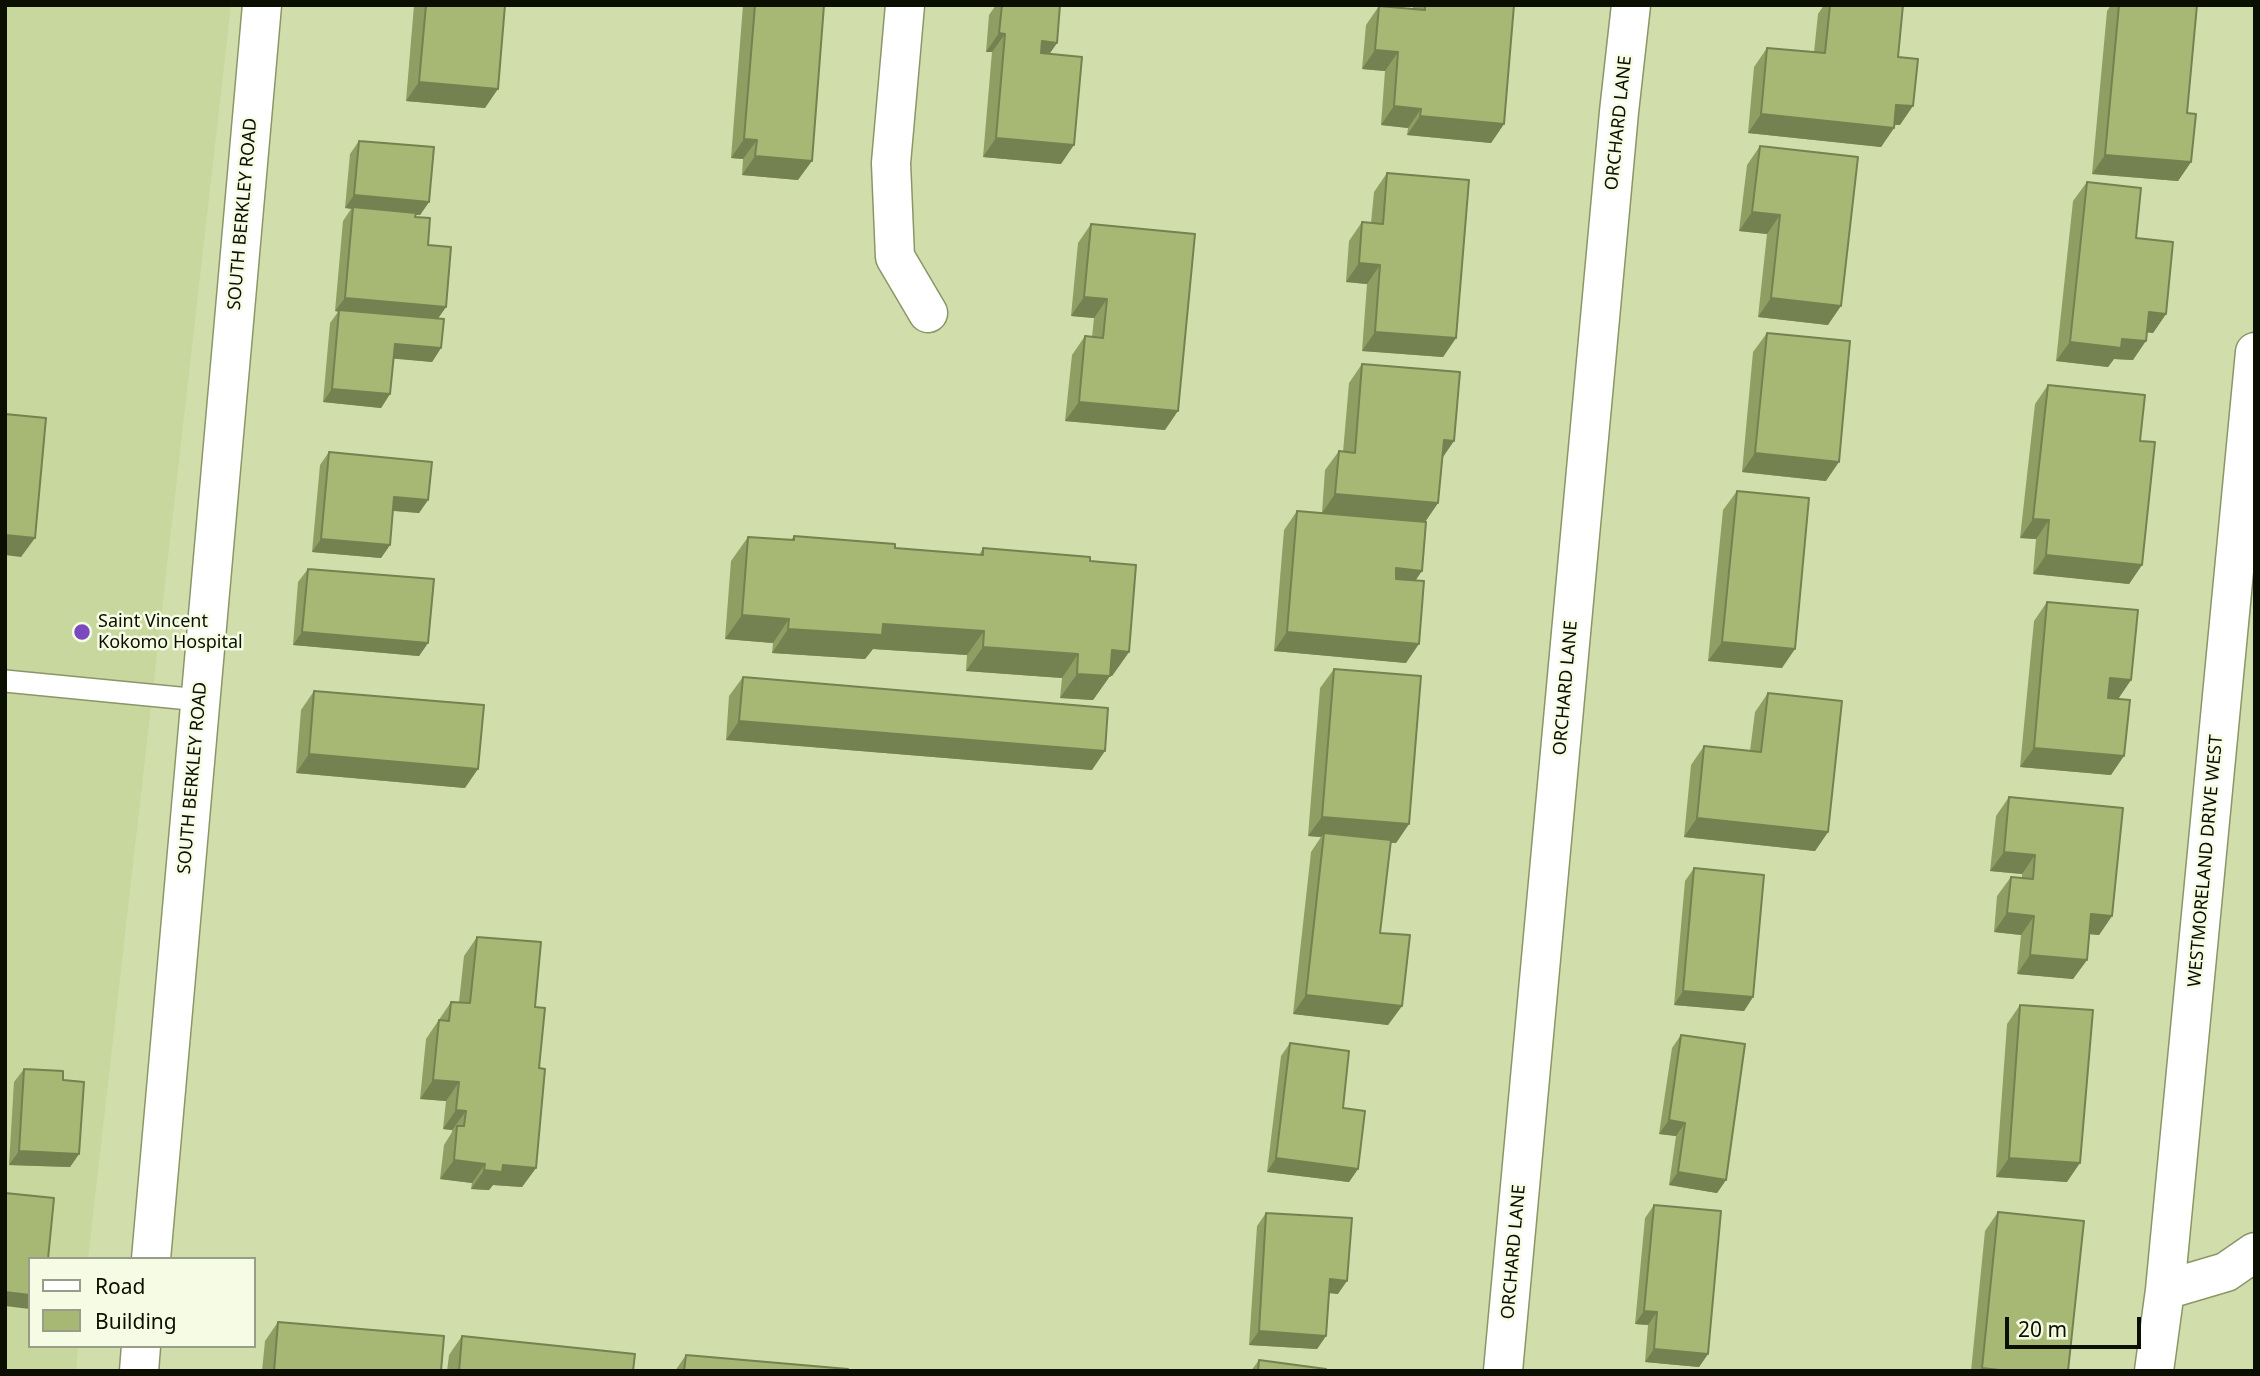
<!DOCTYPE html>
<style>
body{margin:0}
#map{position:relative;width:2260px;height:1376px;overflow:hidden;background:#d1deac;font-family:"Noto Sans",sans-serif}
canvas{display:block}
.frame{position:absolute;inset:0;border:7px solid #0b0f01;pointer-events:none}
.legend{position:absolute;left:28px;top:1257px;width:228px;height:91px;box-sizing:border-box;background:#f5fce3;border:2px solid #979d89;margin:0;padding:9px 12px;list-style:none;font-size:21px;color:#0b0f01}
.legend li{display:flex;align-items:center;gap:14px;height:35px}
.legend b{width:35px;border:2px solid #979d89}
.scale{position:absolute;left:2005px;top:1317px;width:136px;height:32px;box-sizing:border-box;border:4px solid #0b0f01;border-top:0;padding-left:9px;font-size:21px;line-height:24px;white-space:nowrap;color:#0b0f01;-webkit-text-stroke:5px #f5fce3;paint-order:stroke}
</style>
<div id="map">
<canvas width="2260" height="1376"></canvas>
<div class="frame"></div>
<ul class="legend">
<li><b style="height:9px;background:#fff"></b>Road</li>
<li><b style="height:19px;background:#a6b873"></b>Building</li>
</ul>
<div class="scale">20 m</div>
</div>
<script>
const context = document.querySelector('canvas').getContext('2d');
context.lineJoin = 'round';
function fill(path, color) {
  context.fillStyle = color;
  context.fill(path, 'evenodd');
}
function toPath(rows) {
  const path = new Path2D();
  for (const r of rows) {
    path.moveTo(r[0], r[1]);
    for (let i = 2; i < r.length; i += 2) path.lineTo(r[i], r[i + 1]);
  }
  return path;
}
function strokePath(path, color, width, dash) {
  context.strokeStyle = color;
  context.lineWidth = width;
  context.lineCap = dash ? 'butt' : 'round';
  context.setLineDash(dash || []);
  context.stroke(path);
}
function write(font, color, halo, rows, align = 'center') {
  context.font = font + ' "Noto Sans",sans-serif';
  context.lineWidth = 5;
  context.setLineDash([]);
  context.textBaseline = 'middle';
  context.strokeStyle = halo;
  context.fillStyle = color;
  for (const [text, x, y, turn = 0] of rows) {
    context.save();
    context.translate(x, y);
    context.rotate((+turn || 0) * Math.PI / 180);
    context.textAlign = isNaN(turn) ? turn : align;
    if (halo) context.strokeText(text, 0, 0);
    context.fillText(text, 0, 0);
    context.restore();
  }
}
const built = toPath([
 [5,5,231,5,88,1259,30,1259,30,1346,78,1346,76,1371,5,1371]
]);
const service = toPath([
 [5,681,200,700]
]);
const minor = toPath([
 [905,5,891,163,895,257,928,313],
 [2165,1290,2226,1272,2255,1252],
 [1503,1371,1619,112,1631,5],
 [2154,1371,2165,1290,2255,352]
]);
const tertiary = toPath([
 [151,1259,262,5],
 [139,1371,141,1346]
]);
const wall = toPath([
 [414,5,505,5,485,108,406,101],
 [743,5,824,5,798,180,742,175,743,159,731,158],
 [996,5,1060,5,1057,43,1049,54,1061,164,983,157,992,52,986,52,989,15],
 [1413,5,1514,5,1504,124,1491,143,1407,135,1408,128,1381,125,1385,71,1362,69,1366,25,1379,6,1413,9],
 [1824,5,1903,5,1898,57,1900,125,1894,125,1894,128,1881,147,1748,133,1754,67,1767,48,1814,52,1818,14],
 [2111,5,2119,5,2187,113,2191,162,2178,181,2092,174,2107,11],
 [359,141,429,202,420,215,415,215,415,217,428,245,446,307,438,318,441,348,432,362,394,358,390,394,381,408,323,402,330,323,338,312,335,311,343,221,351,209,345,208,350,154],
 [1760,146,1828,325,1758,317,1767,234,1739,231,1747,165],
 [1387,173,1456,338,1443,357,1362,351,1367,284,1346,282,1349,241,1362,222,1371,223,1374,192],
 [2087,182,2136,238,2166,314,2153,333,2147,332,2133,360,2114,359,2108,367,2056,361,2073,201],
 [1091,224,1165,430,1065,421,1072,355,1085,336,1092,337,1094,318,1071,316,1078,243],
 [1767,333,1826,481,1742,472,1753,352],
 [1362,364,1442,458,1438,503,1425,522,1322,513,1325,470,1339,451,1343,452,1349,383],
 [2048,385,2140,441,2142,565,2129,584,2033,574,2036,539,2020,538,2035,404],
 [329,452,428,500,419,513,393,511,390,545,381,558,312,552,320,465],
 [1737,491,1782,668,1708,661,1723,510],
 [1297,511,1415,580,1406,663,1274,651,1284,530],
 [794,536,895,548,979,555,983,548,1090,561,1129,652,1112,676,1110,676,1093,700,1060,698,1062,678,966,671,967,655,873,649,865,659,772,653,773,643,725,639,731,561,748,537,791,540],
 [308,569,428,643,419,656,293,645,298,582],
 [2047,602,2131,680,2118,699,2111,775,2020,767,2034,621],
 [1334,669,1409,824,1396,843,1390,843,1380,933,1402,1006,1388,1025,1293,1014,1311,852,1321,837,1308,836,1320,688],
 [743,677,1092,770,726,740,729,696],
 [314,691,465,788,296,773,301,710],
 [1768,693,1828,832,1815,851,1684,837,1691,765,1704,746,1750,751,1755,712],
 [2009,797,2112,916,2099,935,2089,934,2087,960,2073,979,2017,974,2021,935,1994,932,1997,896,2011,877,2022,878,2022,874,1990,871,1996,816],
 [1694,868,1753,997,1744,1011,1674,1005,1685,881],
 [477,937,535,1007,539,1068,536,1168,522,1187,493,1185,489,1190,471,1189,472,1183,440,1179,444,1145,452,1132,452,1130,443,1129,446,1101,420,1099,426,1039,451,1002,459,1002,464,956],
 [2020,1005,2067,1182,1996,1177,2007,1024],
 [1681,1035,1726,1180,1717,1193,1669,1185,1676,1136,1659,1134,1672,1048],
 [1290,1043,1343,1108,1358,1169,1349,1182,1267,1172,1281,1056],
 [24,1069,63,1080,79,1154,70,1167,9,1165,14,1082],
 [1654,1205,1708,1354,1699,1367,1645,1362,1648,1325,1635,1324,1645,1218],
 [1998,1212,2068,1371,1971,1371,1985,1231],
 [1266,1213,1338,1294,1329,1293,1326,1336,1317,1349,1249,1345,1257,1226],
 [278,1322,441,1371,262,1371,265,1341],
 [462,1336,633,1371,447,1371,449,1355],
 [686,1355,847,1371,675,1371],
 [1259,1360,1325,1371,1251,1371]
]);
const shadedWall = toPath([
 [999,33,1005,34,992,52,986,52],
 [1042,41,1057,43,1044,62,1029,60],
 [1375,50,1398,52,1385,71,1362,69],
 [419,82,498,89,485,108,406,101],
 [1896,105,1913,106,1900,125,1883,124],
 [1394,106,1421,109,1408,128,1381,125],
 [1761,114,1894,128,1881,147,1748,133],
 [1420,116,1504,124,1491,143,1407,135],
 [996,138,1074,145,1061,164,983,157],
 [744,139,757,140,743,159,731,158],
 [2105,155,2191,162,2178,181,2092,174],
 [755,156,812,161,798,180,742,175],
 [354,195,429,202,420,215,345,208],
 [1752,212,1780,215,1767,234,1739,231],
 [1359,263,1380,265,1367,284,1346,282],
 [1084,297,1107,299,1094,318,1071,316],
 [345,298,446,307,437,320,335,311],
 [1771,298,1841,306,1828,325,1758,317],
 [2149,312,2166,314,2153,333,2136,331],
 [1375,332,1456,338,1443,357,1362,351],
 [2122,339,2146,341,2133,360,2114,359,2108,367,2056,361,2070,342],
 [395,344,441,348,432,362,386,358],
 [332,389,390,394,381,408,323,402],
 [1079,402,1178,411,1165,430,1065,421],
 [1444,440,1454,441,1441,460],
 [1755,453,1839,462,1826,481,1742,472],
 [1335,494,1438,503,1425,522,1322,513],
 [394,497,428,500,419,513,385,510],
 [2033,519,2049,520,2036,539,2020,538],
 [5,535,35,538,21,557,5,555],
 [321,539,390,545,381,558,312,552],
 [2046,555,2142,565,2129,584,2033,574],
 [1396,568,1422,571,1409,590,1383,587],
 [742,615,789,619,773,643,725,639],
 [883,624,984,631,967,655,873,649,865,659,772,653,788,629],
 [302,632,428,643,419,656,293,645],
 [1287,632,1419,644,1406,663,1274,651],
 [1722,642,1795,649,1782,668,1708,661],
 [983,647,1078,654,1062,678,966,671],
 [1112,650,1129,652,1112,676,1095,674],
 [1077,674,1110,676,1093,700,1060,698],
 [2110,678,2131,680,2118,699,2096,697],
 [739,721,1105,751,1092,770,726,740],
 [2034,748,2124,756,2111,775,2020,767],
 [309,754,478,769,465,788,296,773],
 [1322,817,1409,824,1396,843,1324,837,1324,833,1321,837,1308,836],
 [1697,818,1828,832,1815,851,1684,837],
 [2004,852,2035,855,2022,874,1990,871],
 [2007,913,2034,916,2021,935,1994,932],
 [2091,914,2112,916,2099,935,2078,933],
 [2030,955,2087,960,2073,979,2017,974],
 [1683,991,1753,997,1744,1011,1674,1005],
 [1306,995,1402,1006,1388,1025,1293,1014],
 [433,1080,459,1082,446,1101,420,1099],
 [456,1110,466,1111,452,1130,443,1129],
 [1669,1120,1685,1123,1676,1136,1659,1134],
 [19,1151,79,1154,70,1167,9,1165],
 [1276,1158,1358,1169,1349,1182,1267,1172],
 [2009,1158,2080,1163,2067,1182,1996,1177],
 [454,1160,485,1164,472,1183,440,1179],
 [503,1165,536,1168,522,1187,493,1185,489,1190,471,1189,484,1170],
 [1678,1172,1726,1180,1717,1193,1669,1185],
 [1330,1279,1347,1281,1338,1294,1320,1292],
 [5,1292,30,1295,30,1309,5,1306],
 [1644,1311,1657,1312,1648,1325,1635,1324],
 [1259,1331,1326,1336,1317,1349,1249,1345],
 [1654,1349,1708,1354,1699,1367,1645,1362],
 [1982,1368,2008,1371,1980,1371]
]);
const building = toPath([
 [426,5,505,5,498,89,419,82,426,5],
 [755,5,824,5,812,161,755,156,757,140,744,139,755,5],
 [1002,5,1060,5,1057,43,1042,41,1041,53,1082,57,1074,145,996,138,1005,34,999,33,1002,5],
 [1425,5,1514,5,1504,124,1420,116,1421,109,1394,106,1398,52,1375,50,1379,6,1425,10,1425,5],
 [1830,5,1903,5,1898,57,1918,59,1913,106,1896,105,1894,128,1761,114,1767,48,1825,53,1830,5],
 [2119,5,2197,5,2187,113,2196,114,2191,162,2105,155,2119,5],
 [359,141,434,147,429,202,354,195,359,141],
 [1760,146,1858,157,1841,306,1771,298,1780,215,1752,212,1760,146],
 [1387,173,1469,180,1456,338,1375,332,1380,265,1359,263,1362,222,1383,224,1387,173],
 [2087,182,2141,188,2136,238,2173,242,2166,314,2149,312,2146,341,2122,339,2121,348,2070,342,2087,182],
 [353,207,416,213,415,217,430,218,428,245,451,247,446,307,345,298,353,207],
 [1091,224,1195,234,1178,411,1079,402,1085,336,1103,338,1107,299,1084,297,1091,224],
 [339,310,444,319,441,348,395,344,390,394,332,389,339,310],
 [1767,333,1850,341,1839,462,1755,453,1767,333],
 [1362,364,1460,372,1454,441,1444,440,1438,503,1335,494,1339,451,1355,453,1362,364],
 [2048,385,2145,395,2140,441,2155,442,2142,565,2046,555,2049,520,2033,519,2048,385],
 [5,414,46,418,35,538,5,535,5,414],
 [329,452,432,462,428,500,394,497,390,545,321,539,329,452],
 [1737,491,1809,498,1795,649,1722,642,1737,491],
 [1297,511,1426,522,1422,571,1396,568,1396,579,1424,581,1419,644,1287,632,1297,511],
 [794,536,895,544,895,548,983,555,983,548,1090,557,1090,561,1136,565,1129,652,1112,650,1110,676,1077,674,1078,654,983,647,984,631,883,624,882,635,788,629,789,619,742,615,748,537,794,540,794,536],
 [308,569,434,579,428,643,302,632,308,569],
 [2047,602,2138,610,2131,680,2110,678,2108,698,2130,700,2124,756,2034,748,2047,602],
 [1334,669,1421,676,1409,824,1322,817,1334,669],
 [743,677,1108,708,1105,751,739,721,743,677],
 [314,691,484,705,478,769,309,754,314,691],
 [1768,693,1842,701,1828,832,1697,818,1704,746,1761,752,1768,693],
 [2009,797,2123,808,2112,916,2091,914,2087,960,2030,955,2034,916,2007,913,2011,877,2033,879,2035,855,2004,852,2009,797],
 [1324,833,1391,840,1380,933,1410,935,1402,1006,1306,995,1324,833],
 [1694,868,1764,875,1753,997,1683,991,1694,868],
 [477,937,541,942,535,1007,545,1008,539,1068,545,1069,536,1168,503,1165,502,1172,484,1170,485,1164,454,1160,457,1126,464,1126,466,1111,456,1110,459,1082,433,1080,439,1020,449,1021,451,1002,470,1003,477,937],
 [2020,1005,2093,1010,2080,1163,2009,1158,2020,1005],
 [1681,1035,1745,1044,1726,1180,1678,1172,1685,1123,1669,1120,1681,1035],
 [1290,1043,1349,1051,1343,1108,1365,1111,1358,1169,1276,1158,1290,1043],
 [24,1069,63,1071,63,1080,84,1082,79,1154,19,1151,24,1069],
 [5,1193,54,1198,48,1259,30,1259,30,1295,5,1292,5,1193],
 [1654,1205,1721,1211,1708,1354,1654,1349,1657,1312,1644,1311,1654,1205],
 [1998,1212,2084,1221,2068,1371,2008,1371,1982,1368,1998,1212],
 [1266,1213,1352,1218,1347,1281,1330,1279,1326,1336,1259,1331,1266,1213],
 [278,1322,444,1336,441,1371,274,1371,278,1322],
 [462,1336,635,1354,633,1371,459,1371,462,1336],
 [686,1355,848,1369,847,1371,684,1371,686,1355],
 [1259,1360,1326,1369,1325,1371,1258,1371,1259,1360]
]);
const markers = [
 [82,632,9,"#7c48bf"]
];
const streetNames = [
 ["ORCHARD LANE",1619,123,-84],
 ["SOUTH BERKLEY ROAD",243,214,-85],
 ["ORCHARD LANE",1566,688,-85],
 ["SOUTH BERKLEY ROAD",193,778,-85],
 ["WESTMORELAND DRIVE WEST",2206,861,-85],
 ["ORCHARD LANE",1514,1252,-85]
];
const poiNames = [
 ["Saint Vincent",98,622],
 ["Kokomo Hospital",98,643]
];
fill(built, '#c7d79d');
strokePath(service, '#8a9667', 24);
strokePath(minor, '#8a9667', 41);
strokePath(tertiary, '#8a9667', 41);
strokePath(service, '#fff', 21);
strokePath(minor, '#fff', 38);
strokePath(tertiary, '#fff', 38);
fill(wall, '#8f9e63');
fill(shadedWall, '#748150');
fill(building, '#a6b873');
strokePath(building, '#748150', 2);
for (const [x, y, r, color] of markers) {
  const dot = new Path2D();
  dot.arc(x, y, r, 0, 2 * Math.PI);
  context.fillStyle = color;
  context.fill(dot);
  strokePath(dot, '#f5fce3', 2.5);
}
write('18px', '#0b0f01', '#f5fce3', streetNames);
write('18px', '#0b0f01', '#f5fce3', poiNames, 'left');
</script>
